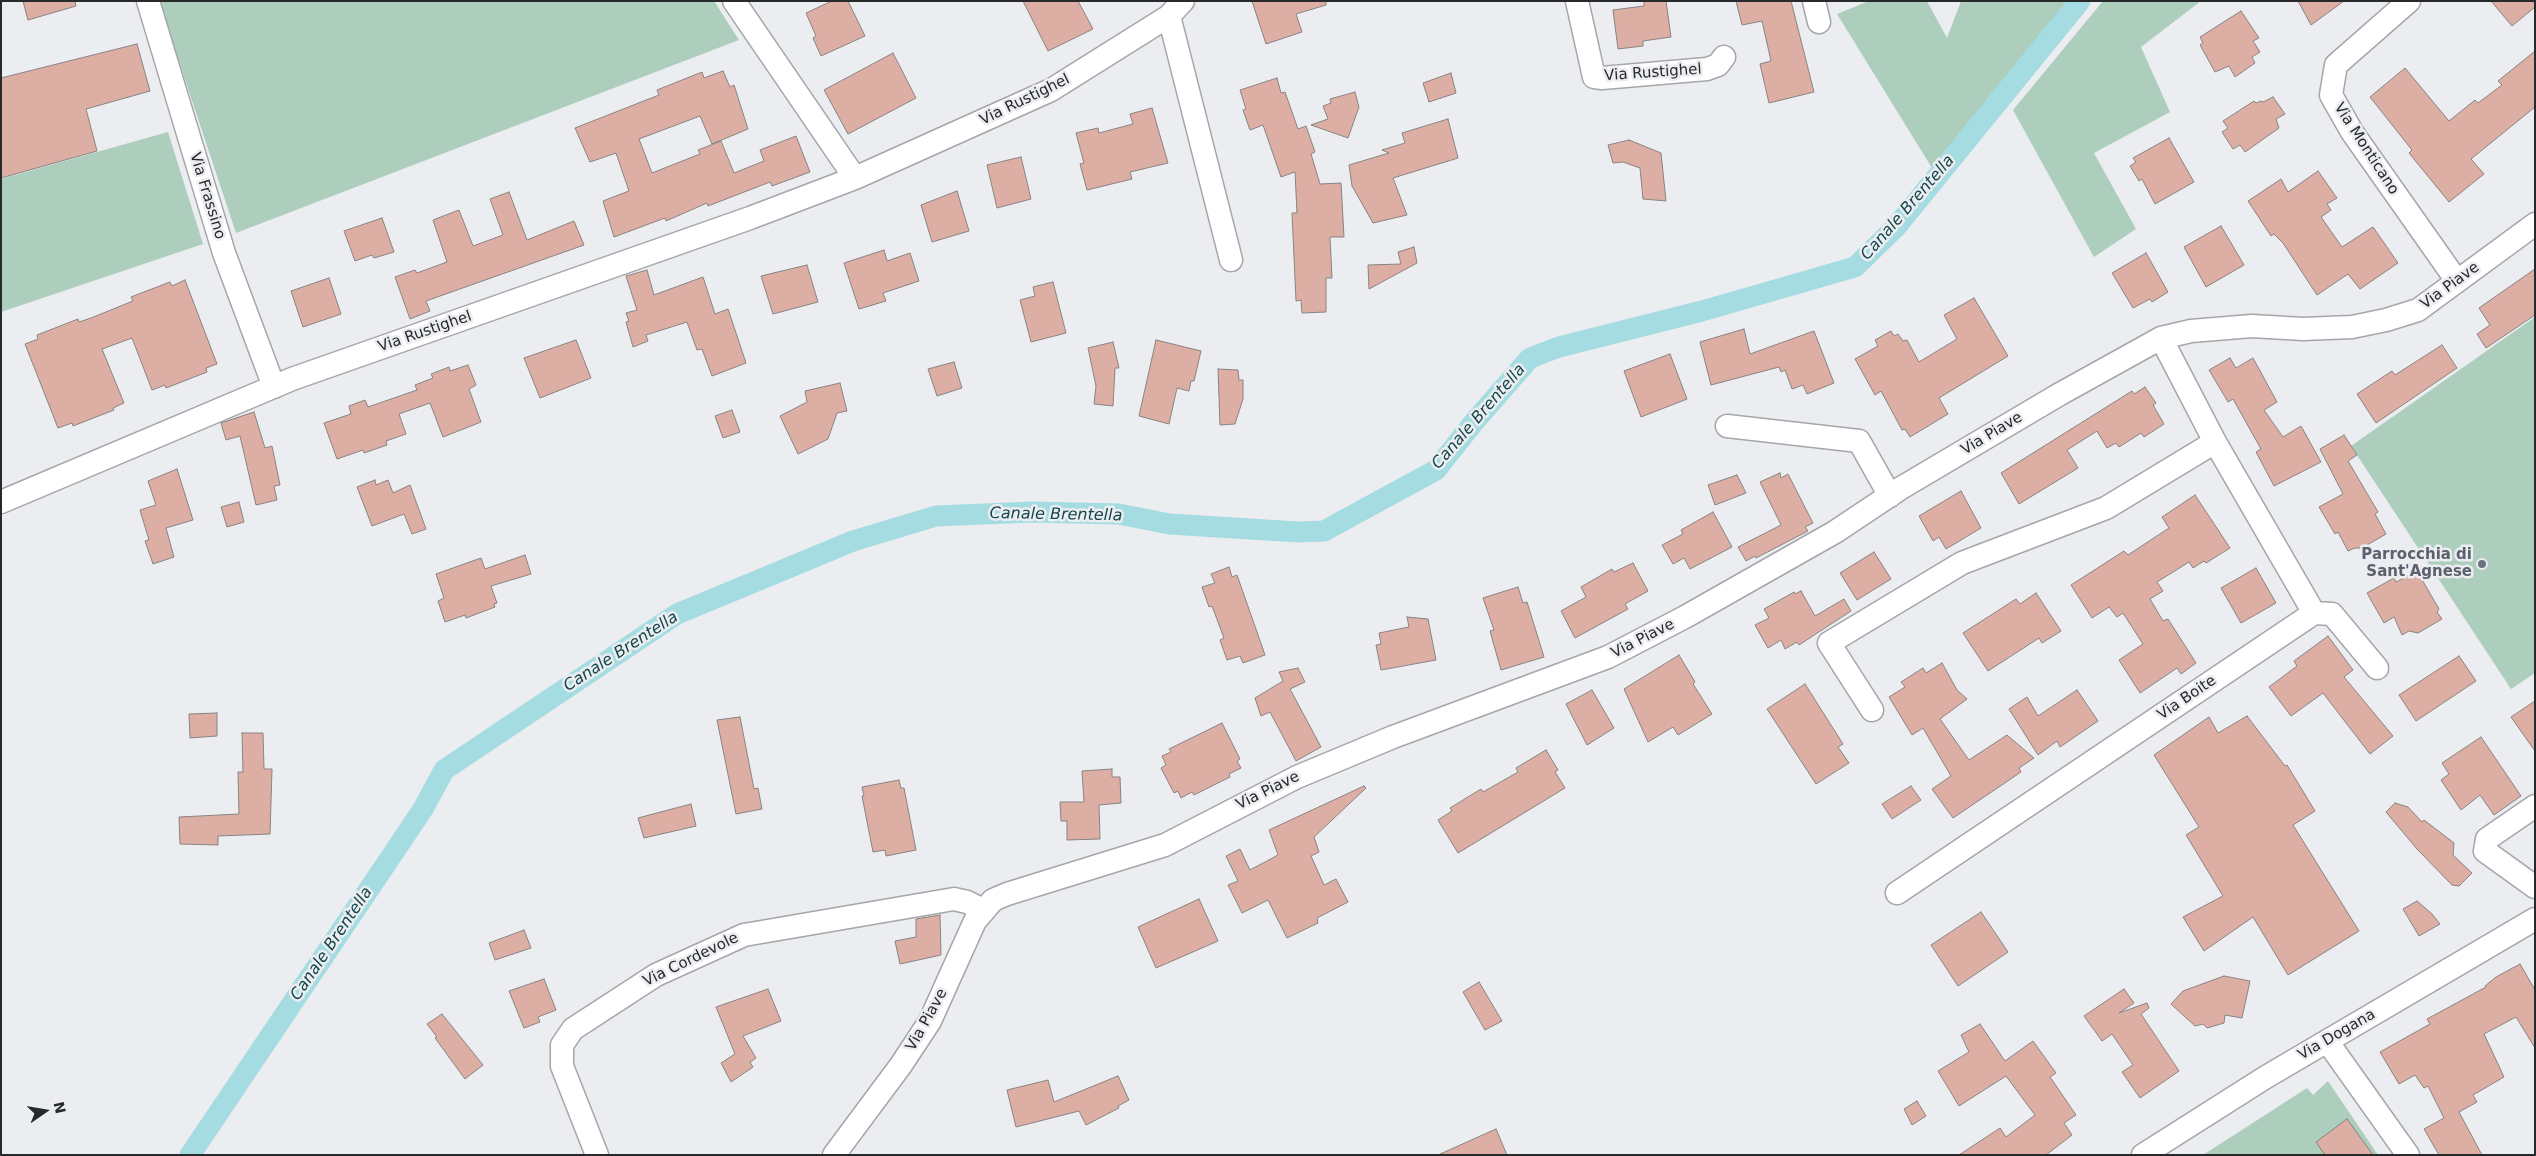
<!DOCTYPE html>
<style>
body{margin:0}
#map{position:relative;width:2536px;height:1156px;overflow:hidden;background:#ebedf1;font-family:"DejaVu Sans",sans-serif}
canvas{display:block}
.frame{position:absolute;inset:0;border:2px solid #28292a;pointer-events:none}
.north{position:absolute;left:20px;top:1086px;width:50px;height:50px;-webkit-text-stroke:4px #ebedf1;paint-order:stroke;rotate:77deg;font-size:14px;font-weight:700;line-height:20px;text-align:center;color:#28292a}
.north::after{content:'';display:block;margin:auto;width:18px;height:22px;background:#28292a;clip-path:polygon(50% 0,100% 100%,50% 72%,0 100%)}
</style>
<div id="map">
<canvas width="2536" height="1156"></canvas>
<div class="frame"></div>
<div class="north">N</div>
</div>
<script>
const context = document.querySelector('canvas').getContext('2d');
context.lineJoin = 'round';
function fill(path, color) {
  context.fillStyle = color;
  context.fill(path, 'evenodd');
}
function toPath(rows) {
  const path = new Path2D();
  for (const r of rows) {
    path.moveTo(r[0], r[1]);
    for (let i = 2; i < r.length; i += 2) path.lineTo(r[i], r[i + 1]);
  }
  return path;
}
function strokePath(path, color, width, dash) {
  context.strokeStyle = color;
  context.lineWidth = width;
  context.lineCap = dash ? 'butt' : 'round';
  context.setLineDash(dash || []);
  context.stroke(path);
}
function write(font, color, halo, rows, align = 'center') {
  context.font = font + ' "DejaVu Sans",sans-serif';
  context.lineWidth = 5;
  context.setLineDash([]);
  context.textBaseline = 'middle';
  context.strokeStyle = halo;
  context.fillStyle = color;
  for (const [text, x, y, turn = 0] of rows) {
    context.save();
    context.translate(x, y);
    context.rotate((+turn || 0) * Math.PI / 180);
    context.textAlign = isNaN(turn) ? turn : align;
    if (halo) context.strokeText(text, 0, 0);
    context.fillText(text, 0, 0);
    context.restore();
  }
}
const green = toPath([
 [159,1,714,1,739,40,236,233],
 [1869,1,1927,1,1947,38,1961,1,2068,1,1932,168,1837,14],
 [2103,1,2201,1,2141,47,2170,112,2094,153,2136,229,2094,257,2013,110],
 [168,132,203,244,1,312,1,179],
 [2535,317,2535,673,2511,689,2351,446],
 [2328,1081,2378,1155,2203,1155,2307,1088,2313,1095]
]);
const canal = toPath([
 [190,1155,423,809,444,770,677,614,853,541,936,516,1032,512,1119,514,1169,524,1298,532,1324,531,1436,470,1474,422,1530,358,1559,347,1702,311,1855,267,1896,227,2080,1]
]);
const building = toPath([
 [23,1,75,1,76,6,28,20,23,1],
 [832,1,848,1,865,36,821,56,813,38,816,36,806,13,832,1],
 [1023,1,1078,1,1093,29,1048,51,1023,1],
 [1252,1,1326,1,1326,5,1296,14,1302,32,1266,44,1252,1],
 [1644,1,1666,1,1671,37,1643,41,1643,46,1618,49,1613,10,1644,6,1644,1],
 [1736,1,1791,1,1814,92,1769,103,1760,64,1771,61,1762,21,1742,25,1736,1],
 [2298,1,2344,1,2311,25,2298,1],
 [2491,1,2535,1,2535,7,2512,26,2491,1],
 [2241,11,2259,38,2253,41,2260,52,2252,57,2255,63,2235,77,2229,66,2215,72,2200,45,2203,43,2200,37,2241,11],
 [137,44,150,91,86,109,97,151,1,178,1,78,137,44],
 [2535,51,2535,107,2471,159,2484,174,2449,202,2409,153,2412,150,2370,97,2405,68,2449,121,2475,100,2478,103,2502,85,2498,81,2535,51],
 [893,53,916,98,848,134,824,90,893,53],
 [723,71,730,87,734,85,748,129,712,144,700,116,639,139,652,173,700,154,698,150,721,141,734,173,764,161,760,150,796,136,810,172,772,186,770,182,708,206,707,203,666,221,665,218,614,237,603,201,629,191,616,153,590,162,575,128,659,95,657,90,702,72,704,78,723,71],
 [1451,73,1456,93,1429,102,1423,83,1451,73],
 [1277,78,1281,93,1285,92,1298,129,1306,126,1315,152,1311,154,1320,184,1341,183,1344,237,1330,237,1332,278,1326,278,1326,312,1302,313,1301,300,1296,301,1292,213,1297,213,1295,172,1281,177,1263,125,1250,130,1243,110,1246,109,1240,90,1277,78],
 [1355,92,1359,107,1348,138,1311,125,1328,119,1323,106,1331,103,1330,99,1355,92],
 [2273,97,2285,114,2276,119,2279,128,2245,152,2240,145,2233,149,2222,132,2228,128,2223,121,2254,101,2256,103,2261,101,2263,102,2273,97],
 [1152,108,1168,163,1130,172,1132,179,1087,190,1080,164,1084,163,1076,133,1098,128,1099,133,1133,124,1130,114,1152,108],
 [1448,119,1458,158,1393,178,1407,215,1373,223,1352,186,1349,165,1389,153,1382,150,1405,143,1402,133,1448,119],
 [2169,138,2194,182,2155,204,2142,179,2139,181,2130,166,2136,162,2133,158,2169,138],
 [1629,140,1661,153,1666,201,1643,199,1640,168,1623,162,1613,163,1608,145,1629,140],
 [1021,157,1031,199,997,208,987,165,1021,157],
 [2318,171,2337,198,2327,204,2331,210,2321,217,2342,247,2373,227,2398,263,2360,289,2348,274,2317,295,2283,243,2274,234,2271,236,2248,201,2281,179,2288,192,2318,171],
 [957,191,969,231,932,242,921,205,957,191],
 [509,192,527,240,574,221,584,245,426,301,430,311,410,319,395,277,415,270,417,273,447,262,433,220,459,210,473,246,503,235,490,199,509,192],
 [382,218,394,252,374,258,372,255,355,261,344,231,382,218],
 [2221,226,2244,265,2206,287,2184,247,2221,226],
 [1414,247,1417,263,1369,289,1368,265,1401,264,1398,252,1414,247],
 [884,250,887,261,910,253,919,281,883,293,886,301,859,309,844,263,884,250],
 [2146,253,2168,292,2152,302,2150,299,2133,308,2112,273,2146,253],
 [807,265,818,302,773,314,761,276,807,265],
 [2535,269,2535,315,2486,348,2477,334,2490,325,2479,308,2535,269],
 [647,270,654,295,703,277,715,314,728,309,746,363,712,376,702,349,697,350,687,322,646,335,648,341,633,347,626,322,629,321,626,313,637,310,626,276,647,270],
 [329,278,341,314,303,327,291,291,329,278],
 [185,280,217,364,206,368,207,372,166,388,165,385,152,390,132,338,102,349,124,403,113,408,114,410,73,426,72,423,58,428,25,344,38,339,37,335,78,319,79,322,91,318,133,301,131,297,170,282,172,286,185,280],
 [1053,282,1066,333,1031,342,1020,300,1035,296,1033,287,1053,282],
 [1974,298,2008,356,1939,398,1948,414,1910,437,1905,429,1902,430,1881,391,1875,395,1855,359,1878,346,1875,340,1891,331,1894,336,1898,334,1903,341,1907,340,1919,362,1957,339,1944,315,1974,298],
 [1744,329,1750,354,1814,331,1834,383,1807,394,1803,385,1792,389,1785,370,1781,372,1779,367,1711,385,1700,342,1744,329],
 [576,340,591,378,540,398,524,358,576,340],
 [1156,340,1201,351,1194,381,1191,381,1189,391,1177,388,1169,424,1139,416,1156,340],
 [1113,342,1119,368,1115,368,1113,406,1094,404,1096,386,1088,348,1113,342],
 [2442,345,2457,368,2376,423,2357,394,2392,371,2395,375,2442,345],
 [1670,354,1687,399,1641,417,1624,371,1670,354],
 [2230,358,2236,368,2253,358,2277,402,2264,410,2283,437,2301,426,2321,462,2274,486,2256,452,2261,449,2233,399,2228,402,2209,370,2230,358],
 [954,362,962,388,937,396,928,369,954,362],
 [468,365,476,385,469,389,481,422,443,437,430,403,399,414,406,434,386,441,387,445,364,453,363,450,337,459,324,423,351,414,349,406,365,400,368,407,417,390,415,385,433,378,431,374,449,367,450,371,468,365],
 [1218,369,1238,370,1239,380,1243,380,1243,399,1235,424,1220,425,1218,369],
 [840,383,847,411,837,413,828,439,798,454,780,416,807,402,805,391,840,383],
 [2145,387,2156,403,2153,405,2164,424,2144,437,2141,433,2119,447,2116,443,2107,448,2097,431,2067,450,2078,468,2019,504,2001,473,2132,391,2134,394,2145,387],
 [732,410,740,432,723,438,715,416,732,410],
 [254,412,265,448,272,446,280,485,274,486,277,500,256,505,240,436,226,440,221,423,254,412],
 [2344,435,2357,455,2348,461,2378,512,2375,514,2386,534,2362,548,2355,548,2348,551,2338,532,2335,534,2319,507,2343,494,2320,449,2344,435],
 [177,469,193,520,166,528,174,557,153,564,145,541,149,540,140,510,156,505,148,481,177,469],
 [1780,473,1781,478,1788,474,1813,523,1805,527,1808,531,1756,558,1755,556,1746,561,1738,547,1781,525,1760,482,1780,473],
 [1737,475,1746,493,1715,505,1708,485,1737,475],
 [375,480,376,485,388,480,393,493,410,485,426,529,412,534,404,514,372,526,357,487,375,480],
 [1961,491,1981,528,1946,549,1939,537,1933,541,1919,516,1961,491],
 [2195,495,2230,548,2206,563,2204,561,2193,568,2189,562,2157,582,2163,591,2150,599,2163,621,2168,619,2196,663,2181,674,2177,668,2140,693,2119,660,2143,644,2123,613,2117,617,2109,607,2092,618,2071,585,2124,551,2128,555,2169,528,2162,517,2195,495],
 [239,502,244,522,227,527,221,507,239,502],
 [1713,512,1732,547,1690,569,1684,558,1673,564,1662,545,1683,534,1681,530,1713,512],
 [1874,552,1891,579,1857,600,1840,573,1874,552],
 [525,555,531,574,491,586,497,603,494,604,495,607,466,618,465,615,445,622,438,601,444,598,436,574,481,558,485,569,525,555],
 [1633,563,1648,591,1625,604,1628,609,1575,638,1561,611,1586,597,1581,587,1612,569,1614,572,1633,563],
 [1229,567,1232,577,1237,575,1265,655,1243,663,1240,656,1227,660,1220,640,1224,638,1212,606,1209,607,1202,587,1215,583,1211,574,1229,567],
 [2256,568,2276,603,2241,623,2221,588,2256,568],
 [2417,571,2439,609,2437,612,2442,619,2418,633,2409,631,2402,635,2394,617,2384,623,2367,593,2394,578,2396,582,2417,571],
 [1518,587,1523,603,1527,602,1544,657,1501,670,1490,631,1494,630,1483,598,1518,587],
 [1801,591,1815,616,1844,599,1851,611,1799,645,1797,642,1785,649,1781,640,1768,648,1755,625,1769,618,1764,609,1794,592,1795,594,1801,591],
 [2036,593,2061,631,2042,643,2039,638,1988,671,1963,633,2016,599,2020,604,2036,593],
 [1407,617,1428,619,1436,660,1381,670,1376,645,1381,644,1379,633,1409,627,1407,617],
 [2328,636,2353,670,2344,677,2393,736,2370,754,2323,693,2291,716,2269,687,2297,666,2294,661,2328,636],
 [1679,655,1695,682,1693,684,1712,714,1678,735,1673,727,1648,742,1624,689,1679,655],
 [2459,656,2476,681,2416,721,2399,695,2459,656],
 [1942,663,1957,690,1967,699,1940,719,1969,760,2007,735,2034,758,2019,768,2021,772,1953,818,1932,789,1951,776,1923,728,1912,735,1889,697,1905,687,1901,682,1923,668,1926,673,1942,663],
 [1298,668,1305,682,1290,689,1321,747,1296,761,1270,712,1261,716,1255,698,1283,681,1279,672,1298,668],
 [1805,684,1843,744,1838,747,1849,763,1816,784,1767,709,1805,684],
 [1592,690,1614,728,1587,745,1566,704,1592,690],
 [2077,690,2098,721,2060,747,2057,741,2038,755,2009,709,2027,697,2038,716,2077,690],
 [2535,701,2535,751,2511,717,2535,701],
 [217,713,217,736,190,738,189,714,217,713],
 [2247,716,2285,766,2287,765,2315,811,2293,825,2359,931,2288,975,2253,917,2204,951,2183,917,2223,896,2186,835,2199,827,2154,755,2209,717,2218,733,2247,716],
 [740,717,754,789,758,788,762,809,736,814,717,720,740,717],
 [1222,723,1240,759,1237,761,1241,768,1229,774,1230,777,1194,795,1192,792,1181,798,1178,791,1174,793,1161,768,1166,765,1162,756,1171,752,1169,749,1222,723],
 [242,733,263,733,264,769,272,769,270,834,218,836,218,845,180,844,179,817,239,814,238,772,243,772,242,733],
 [2481,737,2521,796,2494,815,2480,795,2461,810,2441,780,2449,774,2442,763,2481,737],
 [1546,750,1558,770,1555,772,1565,788,1458,853,1438,820,1452,811,1450,808,1481,789,1483,792,1518,772,1516,768,1546,750],
 [1112,769,1112,777,1120,777,1121,803,1099,805,1100,839,1067,840,1067,821,1061,821,1060,802,1084,802,1082,771,1112,769],
 [899,780,901,788,904,788,916,850,886,856,885,850,873,852,862,796,864,796,862,787,899,780],
 [1364,786,1366,788,1314,837,1319,852,1311,856,1324,885,1336,879,1348,902,1317,918,1318,923,1287,938,1268,900,1242,913,1228,885,1238,881,1226,856,1240,849,1250,870,1278,855,1269,830,1364,786],
 [1911,786,1921,800,1892,819,1882,804,1911,786],
 [2395,803,2408,807,2422,822,2424,820,2454,843,2453,855,2472,873,2459,886,2452,885,2417,849,2386,812,2395,803],
 [691,804,696,826,644,838,638,818,691,804],
 [1199,899,1218,941,1156,968,1138,927,1199,899],
 [2417,901,2432,914,2440,924,2419,936,2403,909,2417,901],
 [1981,912,2008,952,1958,986,1931,945,1981,912],
 [940,915,941,955,900,964,895,941,916,937,916,919,940,915],
 [524,930,531,948,495,960,489,943,524,930],
 [2520,964,2535,990,2535,1048,2516,1017,2484,1034,2504,1077,2473,1095,2477,1102,2459,1112,2482,1155,2439,1155,2424,1129,2444,1118,2428,1086,2424,1088,2415,1075,2399,1084,2380,1052,2430,1024,2427,1019,2486,987,2485,986,2496,977,2520,964],
 [2224,976,2250,981,2242,1018,2225,1015,2224,1023,2207,1028,2203,1024,2195,1026,2171,1004,2183,991,2224,976],
 [544,979,556,1010,538,1017,540,1022,524,1028,509,991,544,979],
 [1479,982,1502,1021,1485,1030,1463,992,1479,982],
 [768,989,781,1021,743,1036,756,1058,750,1062,753,1067,731,1082,721,1063,735,1054,716,1007,768,989],
 [2124,989,2134,1003,2119,1013,2147,1003,2149,1008,2141,1014,2179,1071,2140,1098,2122,1072,2133,1065,2112,1034,2102,1041,2084,1016,2124,989],
 [442,1014,483,1065,465,1079,435,1038,437,1037,427,1024,442,1014],
 [1980,1024,2005,1061,2033,1041,2056,1073,2050,1077,2076,1115,2064,1123,2072,1135,2046,1155,1959,1155,2000,1128,2006,1137,2035,1115,2006,1076,1959,1106,1938,1071,1969,1052,1961,1035,1980,1024],
 [1118,1076,1129,1100,1118,1106,1119,1108,1086,1125,1079,1111,1016,1127,1007,1090,1048,1080,1054,1102,1118,1076],
 [1917,1101,1926,1116,1912,1125,1904,1109,1917,1101],
 [2347,1119,2373,1155,2325,1155,2316,1142,2347,1119],
 [1496,1129,1507,1155,1438,1155,1496,1129]
]);
const street = toPath([
 [148,1,224,253,274,387],
 [734,1,855,178],
 [1577,1,1594,77,1602,78,1707,69,1718,65,1724,57],
 [1814,1,1819,22],
 [2409,1,2336,65,2331,95,2352,132,2457,281],
 [1169,16,1231,260],
 [2161,338,2215,442,2314,613],
 [1727,426,1859,441,1890,496],
 [1,502,292,379,750,218,855,178,1051,90,1169,16,1183,1],
 [2314,613,2332,614,2377,668],
 [1872,710,1829,643,1962,563,2106,508,2215,442],
 [2535,806,2487,839,2485,851,2535,887],
 [1897,893,2314,613],
 [2327,1041,2408,1155],
 [597,1155,562,1066,562,1045,573,1029,656,975,744,935,954,899,967,902,983,910],
 [834,1155,901,1065,930,1021,975,921,993,900,1007,894,1165,845,1297,777,1393,737,1608,657,1685,617,1835,532,1901,488,2060,394,2161,338,2191,331,2252,326,2303,329,2352,327,2386,320,2418,310,2535,224],
 [2143,1155,2266,1077,2535,919]
]);
const markers = [
 [2482,564,5,"#6b7280"]
];
const streetNames = [
 ["Via Rustighel",1653,73,-4],
 ["Via Rustighel",1025,100,-26],
 ["Via Monticano",2366,149,57],
 ["Via Frassino",207,196,73],
 ["Via Piave",2450,286,-36],
 ["Via Rustighel",425,332,-19],
 ["Via Piave",1992,434,-31],
 ["Via Piave",1643,639,-27],
 ["Via Boite",2187,698,-34],
 ["Via Piave",1268,791,-26],
 ["Via Cordevole",691,960,-26],
 ["Via Piave",927,1020,-61],
 ["Via Dogana",2337,1035,-30]
];
const worshipNames = [
 ["Parrocchia di",2472,555],
 ["Sant'Agnese",2472,572]
];
const waterNames = [
 ["Canale Brentella",1908,208,-49],
 ["Canale Brentella",1479,417,-49],
 ["Canale Brentella",1056,515,1],
 ["Canale Brentella",621,652,-33],
 ["Canale Brentella",332,944,-56]
];
fill(green, '#adcebd');
strokePath(canal, '#a4dce1', 21);
fill(building, '#ddaea4');
strokePath(building, '#888382', 1);
strokePath(street, '#a4a6a9', 25);
strokePath(street, '#fff', 22);
for (const [x, y, r, color] of markers) {
  const dot = new Path2D();
  dot.arc(x, y, r, 0, 2 * Math.PI);
  context.fillStyle = color;
  context.fill(dot);
  strokePath(dot, '#ebedf1', 2);
}
write('15px', '#28292a', '#ebedf1', streetNames);
write('bold 15px', '#5b616d', '#ebedf1', worshipNames, 'right');
write('italic 16px', '#14474b', '#ebedf1', waterNames);
</script>
